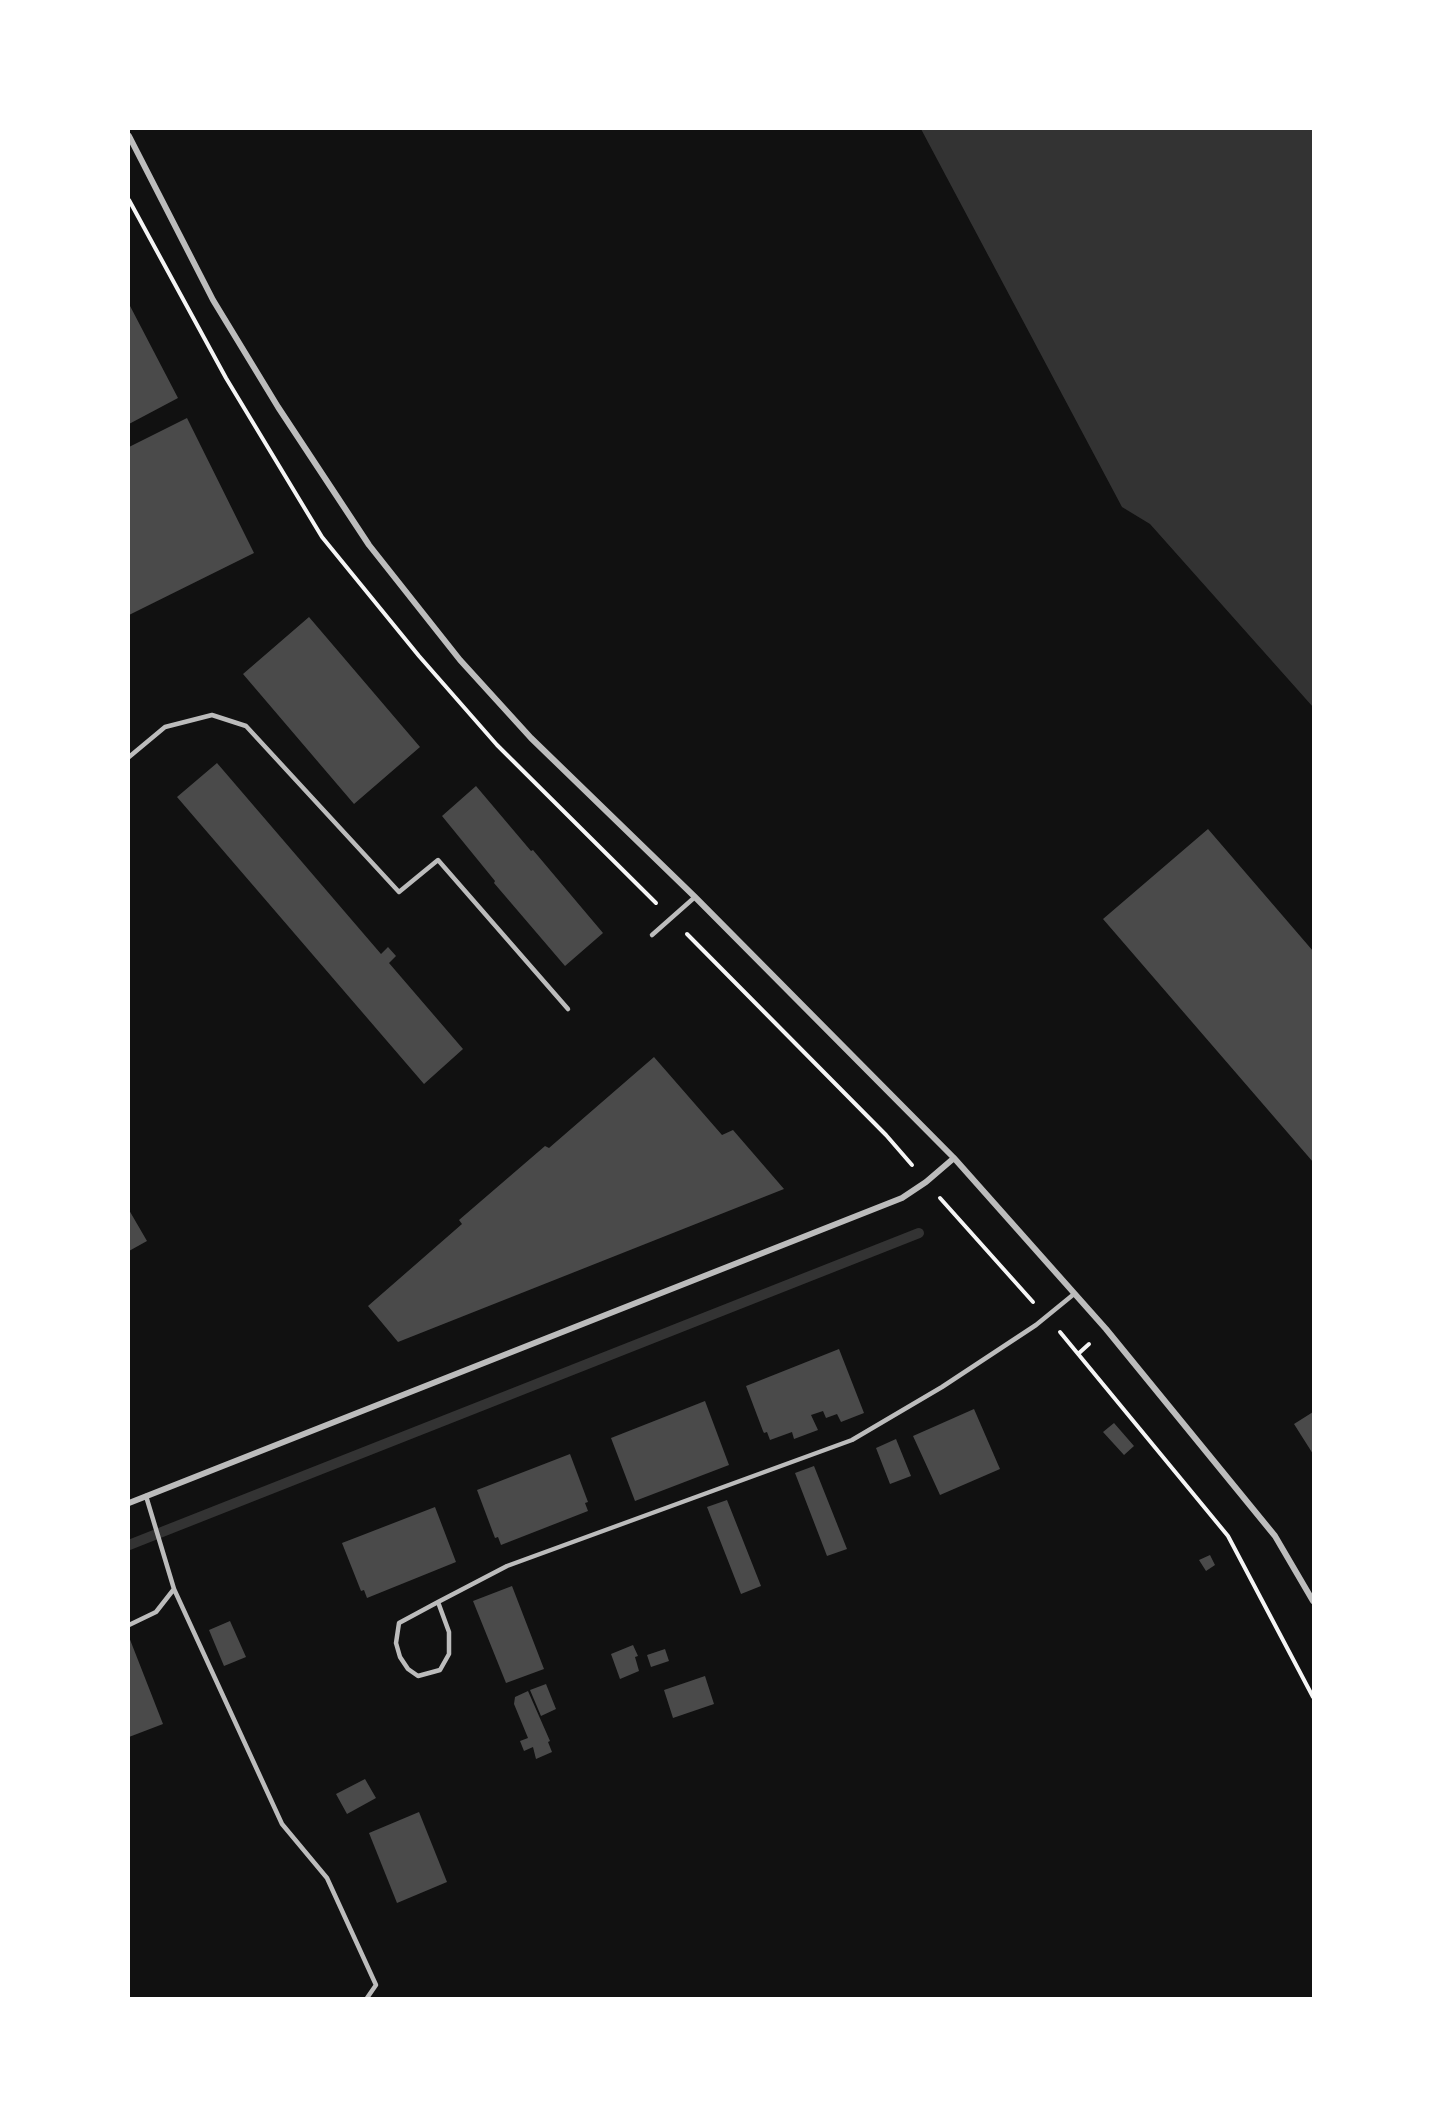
<!DOCTYPE html>
<style>
body{margin:0}
#map{position:relative;width:1442px;height:2127px;overflow:hidden;background:#111;font-family:Quicksand,sans-serif}
canvas{display:block}
.frame{position:absolute;inset:0;border:130px solid #fff;pointer-events:none}
</style>
<div id="map">
<canvas width="1442" height="2127"></canvas>
<div class="frame"></div>
</div>
<script>
const context = document.querySelector('canvas').getContext('2d');
context.lineJoin = 'round';
function fill(path, color) {
  context.fillStyle = color;
  context.fill(path, 'evenodd');
}
function toPath(rows) {
  const path = new Path2D();
  for (const r of rows) {
    path.moveTo(r[0], r[1]);
    for (let i = 2; i < r.length; i += 2) path.lineTo(r[i], r[i + 1]);
  }
  return path;
}
function strokePath(path, color, width, dash) {
  context.strokeStyle = color;
  context.lineWidth = width;
  context.lineCap = dash ? 'butt' : 'round';
  context.setLineDash(dash || []);
  context.stroke(path);
}
const water = toPath([
 [921,129,1313,129,1313,707,1150,524,1122,507]
]);
const stream = toPath([
 [129,1545,919,1233]
]);
const building = toPath([
 [129,304,178,398,129,424],
 [187,418,254,553,129,615,129,447],
 [309,617,420,747,354,804,243,674],
 [217,763,381,954,388,947,396,956,389,963,463,1049,424,1084,177,797],
 [476,786,531,851,533,850,603,933,565,966,494,883,495,881,442,816],
 [1208,829,1313,951,1313,1162,1103,919],
 [654,1057,722,1135,733,1130,784,1189,398,1342,368,1306,462,1224,459,1220,545,1146,549,1148],
 [129,1210,147,1241,129,1251],
 [839,1349,864,1413,841,1422,837,1414,826,1418,823,1411,811,1415,818,1430,794,1439,792,1432,770,1440,767,1432,764,1433,763,1431,746,1386],
 [705,1401,729,1465,635,1501,611,1438],
 [974,1409,1000,1469,940,1495,913,1436],
 [1313,1412,1313,1454,1294,1424],
 [1114,1423,1134,1446,1124,1455,1103,1432],
 [896,1439,911,1476,890,1484,876,1448],
 [570,1454,588,1502,585,1503,588,1511,501,1545,498,1537,495,1538,477,1490],
 [814,1466,847,1549,827,1556,795,1473],
 [727,1500,761,1586,741,1594,707,1507],
 [435,1507,456,1562,367,1598,364,1590,361,1591,342,1543],
 [1210,1555,1215,1565,1206,1571,1199,1560],
 [512,1586,544,1669,506,1683,473,1601],
 [230,1621,246,1657,224,1666,209,1630],
 [129,1637,163,1724,129,1737],
 [633,1645,638,1656,635,1657,639,1671,620,1679,611,1654],
 [665,1649,669,1661,651,1667,647,1655],
 [705,1676,714,1704,673,1718,664,1690],
 [546,1684,556,1709,541,1716,530,1690],
 [528,1691,550,1741,548,1742,552,1752,536,1759,533,1747,524,1751,520,1741,528,1738,514,1704,515,1697],
 [365,1779,376,1798,347,1814,336,1794],
 [419,1812,447,1882,397,1903,369,1833]
]);
const path = toPath([
 [129,200,226,378,322,537,419,656,497,745,656,903],
 [687,934,886,1135,912,1165],
 [940,1198,1033,1302],
 [1060,1332,1228,1536,1313,1697],
 [1078,1354,1089,1344]
]);
const service = toPath([
 [129,757,165,727,212,715,246,726,399,892,438,860,568,1009],
 [652,935,695,897],
 [174,1589,282,1824,327,1878,376,1985,367,1998],
 [438,1602,449,1632,449,1654,440,1670,418,1676,408,1669,400,1657,396,1643,399,1623,438,1602,507,1566,852,1440,942,1387,1036,1325,1074,1294],
 [129,1625,156,1612,174,1589,146,1496]
]);
const minor = toPath([
 [129,136,213,300,278,407,369,545,460,660,531,738,695,897,954,1158,1106,1329,1275,1536,1313,1601],
 [129,1503,902,1198,926,1182,954,1158]
]);
fill(water, '#333');
strokePath(stream, '#333', 10);
fill(building, '#4a4a4a');
strokePath(path, '#f5f5f5', 4);
strokePath(service, '#bcbcbc', 4.5);
strokePath(minor, '#bcbcbc', 6);
</script>
